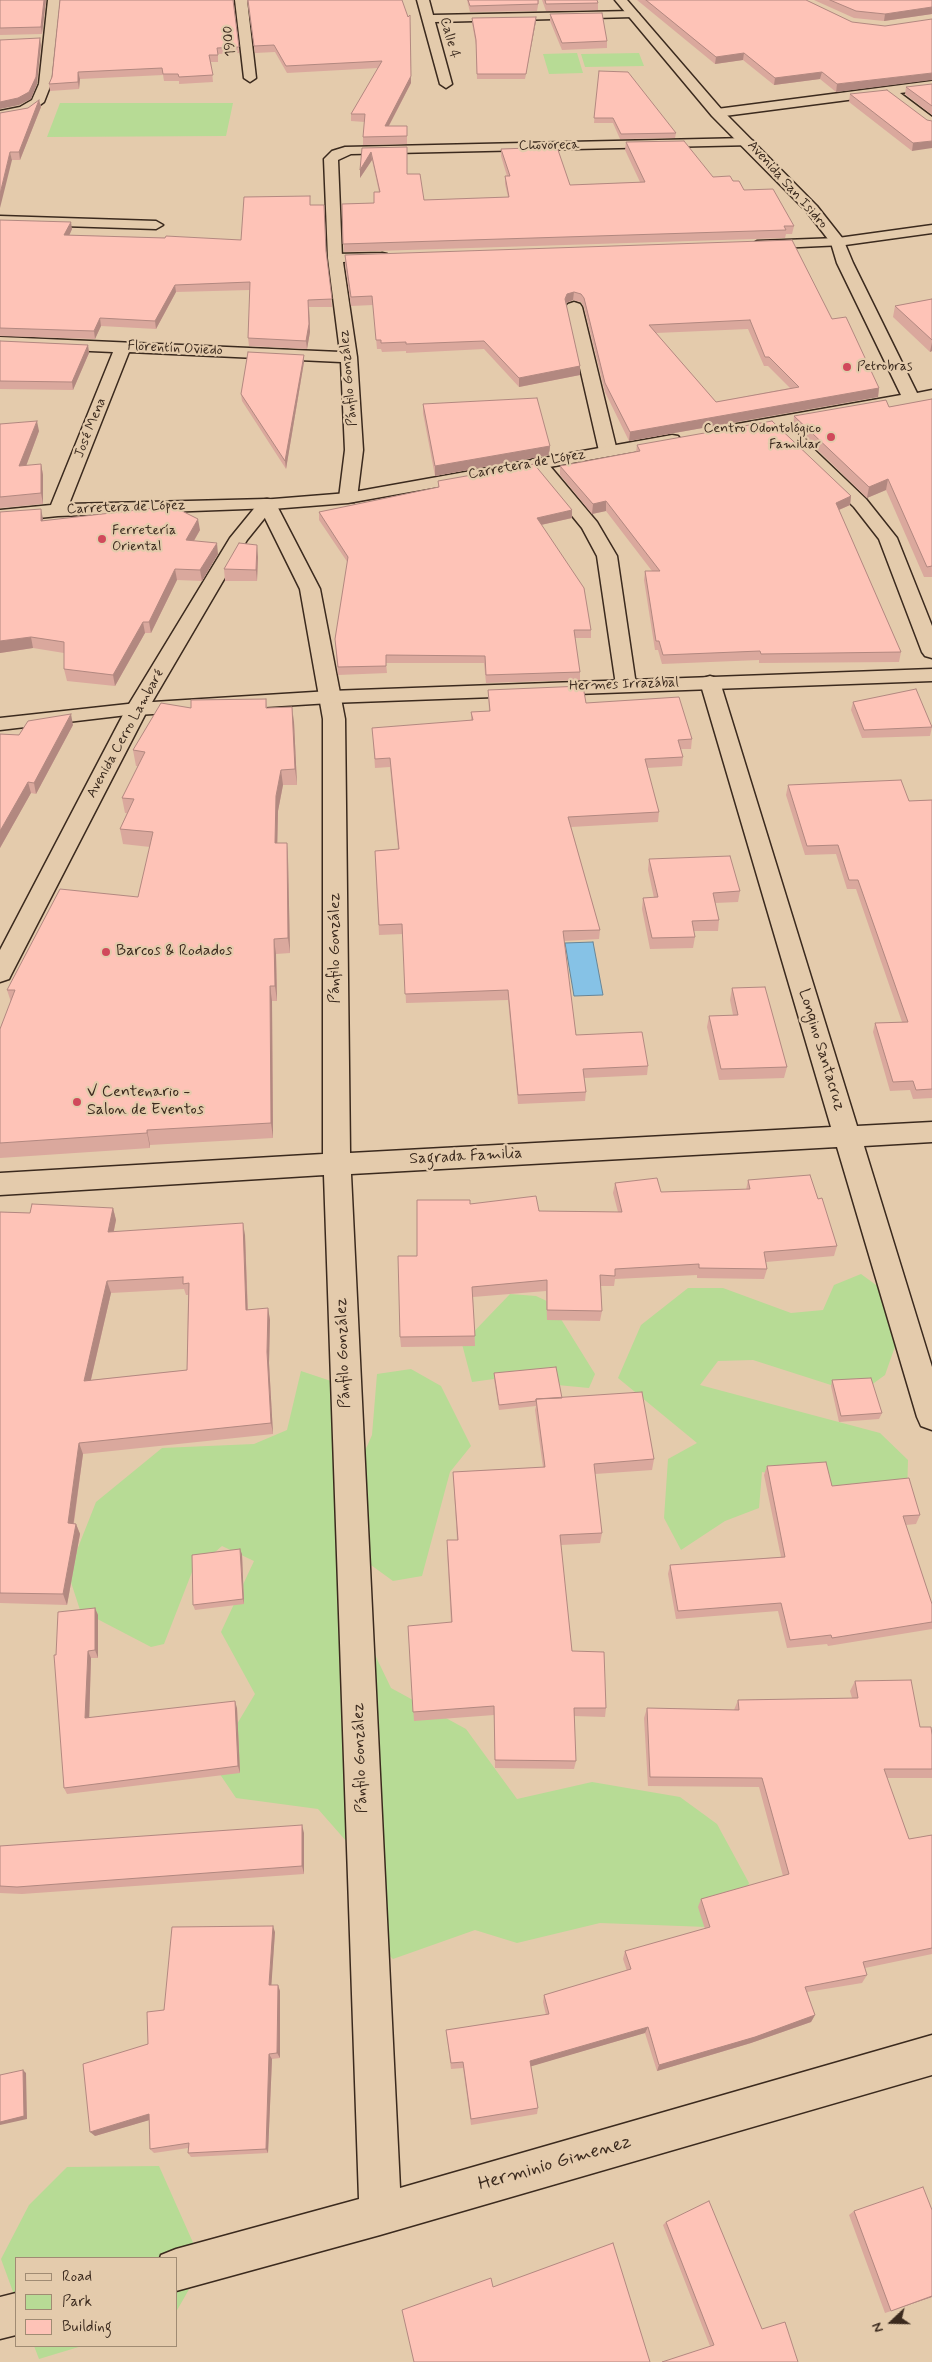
<!DOCTYPE html>
<meta charset="utf-8">
<style>
body{margin:0}
#map{position:relative;width:932px;height:2362px;overflow:hidden;background:#e4cbac;font-family:Mynerve,sans-serif}
canvas{display:block}
.legend{position:absolute;left:15px;top:2257px;width:162px;height:90px;box-sizing:border-box;background:#e4cbac;border:1px solid #a08b73;margin:0;padding:6px 9px;list-style:none;font-size:15px;color:#3b2a1e}
.legend li{display:flex;align-items:center;gap:10px;height:25px}
.legend b{width:25px;border:1px solid #a08b73}
.north{position:absolute;left:867px;top:2297px;width:50px;height:50px;-webkit-text-stroke:4px #e4cbac;paint-order:stroke;rotate:249deg;font-size:14px;font-weight:700;line-height:20px;text-align:center;color:#3b2a1e}
.north::after{content:'';display:block;margin:auto;width:18px;height:22px;background:#3b2a1e;clip-path:polygon(50% 0,100% 100%,50% 72%,0 100%)}
</style>
<div id="map">
<canvas width="932" height="2362"></canvas>
<ul class="legend">
<li><b style="height:6px;background:#e4cbac"></b>Road</li>
<li><b style="height:14px;background:#b7db95"></b>Park</li>
<li><b style="height:14px;background:#fec3b7"></b>Building</li>
</ul>
<div class="north">N</div>
</div>
<script>
const context = document.querySelector('canvas').getContext('2d');
context.lineJoin = 'round';
function fill(path, color) {
  context.fillStyle = color;
  context.fill(path, 'evenodd');
}
function toPath(rows) {
  const path = new Path2D();
  for (const r of rows) {
    path.moveTo(r[0], r[1]);
    for (let i = 2; i < r.length; i += 2) path.lineTo(r[i], r[i + 1]);
  }
  return path;
}
function strokePath(path, color, width, dash) {
  context.strokeStyle = color;
  context.lineWidth = width;
  context.lineCap = dash ? 'butt' : 'round';
  context.setLineDash(dash || []);
  context.stroke(path);
}
function write(font, color, halo, rows, align = 'center') {
  context.font = font + ' Mynerve,sans-serif';
  context.lineWidth = 4.5;
  context.setLineDash([]);
  context.textBaseline = 'middle';
  context.strokeStyle = halo;
  context.fillStyle = color;
  for (const [text, x, y, turn = 0] of rows) {
    context.save();
    context.translate(x, y);
    context.rotate((+turn || 0) * Math.PI / 180);
    context.textAlign = isNaN(turn) ? turn : align;
    if (halo) context.strokeText(text, 0, 0);
    context.fillText(text, 0, 0);
    context.restore();
  }
}
const green = toPath([
 [577,53,583,73,549,74,543,54],
 [639,53,644,66,585,67,581,54],
 [60,103,233,103,226,136,47,137],
 [861,1274,887,1293,904,1321,885,1375,859,1394,753,1360,718,1361,700,1385,880,1433,908,1460,907,1494,844,1488,762,1472,759,1508,725,1521,681,1550,664,1518,668,1459,697,1443,618,1378,641,1325,688,1288,723,1288,791,1313,823,1310,834,1285],
 [510,1294,536,1296,551,1303,595,1374,589,1388,494,1379,472,1382,462,1344],
 [411,1369,441,1386,471,1446,450,1472,422,1576,393,1581,364,1560,340,1582,391,1688,466,1729,517,1799,592,1782,680,1797,717,1824,749,1883,734,1928,600,1923,517,1943,475,1930,393,1959,360,1928,347,1842,318,1809,236,1798,213,1764,255,1694,221,1632,254,1561,222,1546,192,1572,164,1644,151,1647,80,1610,68,1573,96,1502,162,1448,254,1444,287,1430,301,1371,334,1382,353,1478,372,1435,377,1374],
 [159,2166,203,2265,176,2312,176,2258,16,2258,16,2300,1,2259,29,2205,67,2167],
 [34,2346,82,2346,39,2359]
]);
const water = toPath([
 [593,942,603,995,574,996,565,943,593,942]
]);
const minor = toPath([
 [48,0,60,0,51,84,44,102,29,113,0,119,0,111,20,107,32,100,39,84,48,0],
 [235,0,247,0,256,78,250,82,244,78,235,0],
 [417,0,429,0,433,15,633,11,639,14,633,17,435,22,452,84,446,88,440,84,417,0],
 [932,81,932,89,900,93,932,117,932,127,927,126,886,95,717,117,711,113,717,109,932,81],
 [748,138,755,142,753,145,351,154,338,160,342,258,335,262,328,258,324,159,332,151,345,147,748,138],
 [0,216,156,221,163,225,156,229,0,224,0,216],
 [932,225,932,233,838,246,831,242,838,238,932,225],
 [574,302,580,304,582,307,617,451,614,455,608,456,602,455,599,451,566,307,568,304,574,302],
 [776,418,782,419,866,499,897,538,932,626,932,658,925,656,922,652,879,539,854,507,770,427,767,423,770,419,776,418],
 [538,458,544,459,597,522,617,556,636,685,633,689,626,691,619,689,616,685,597,556,582,528,529,463,532,459,538,458],
 [267,499,273,500,276,504,320,589,345,719,350,1153,831,1127,700,682,703,678,710,676,717,678,720,682,857,1126,932,1122,932,1142,864,1146,932,1367,932,1430,921,1426,917,1417,837,1147,351,1174,400,2188,932,2035,932,2075,380,2235,176,2291,176,2258,160,2258,161,2255,176,2249,359,2199,324,1175,0,1195,0,1173,323,1154,323,719,300,589,258,504,261,500,267,499],
 [137,703,144,705,148,709,144,713,0,730,0,718,137,703],
 [16,2293,16,2335,0,2339,0,2297,16,2293]
]);
const tertiary = toPath([
 [838,238,845,242,843,245,757,249,750,245,757,241,838,238],
 [382,253,387,254,389,257,387,260,343,262,357,357,363,450,357,498,354,502,342,502,339,498,345,450,341,362,129,352,69,504,267,499,273,500,276,504,273,508,58,516,0,522,0,510,51,505,113,352,0,347,0,337,340,352,328,258,335,254,382,253],
 [932,669,932,681,330,703,137,715,130,713,126,709,130,705,137,703,330,691,932,669]
]);
const secondary = toPath([
 [615,0,627,0,722,110,817,206,843,239,853,263,917,393,932,390,932,400,737,434,731,433,728,429,731,425,737,424,901,395,837,263,831,243,807,212,712,116,615,0],
 [672,435,678,436,681,440,678,444,348,503,272,509,247,540,148,709,12,973,9,979,0,982,0,950,126,709,230,538,261,500,348,493,672,435]
]);
const wall = toPath([
 [0,0,46,0,42,34,0,35],
 [233,0,239,53,218,54,218,62,211,62,213,82,179,84,179,81,164,81,163,75,80,79,79,89,50,91,49,84,52,77],
 [247,0,402,0,411,83,389,126,407,126,407,144,363,145,363,137,365,122,351,121,351,114,378,68,287,73,275,52,255,53],
 [467,0,539,0,537,11,470,12],
 [542,0,597,0,598,3,598,10,546,11],
 [637,0,806,0,852,22,836,92,820,79,774,85,743,60,715,64],
 [814,0,932,0,932,14,884,21,854,18],
 [550,14,607,41,607,48,562,50,550,21],
 [536,17,536,21,525,79,477,79,476,45,472,23,472,18],
 [599,71,676,133,675,138,620,139,613,123,594,123],
 [932,84,932,115,905,94,906,87],
 [850,94,927,120,912,151,849,102],
 [39,100,41,107,20,160,12,160,0,113,28,108],
 [626,142,713,177,733,181,744,190,794,226,792,234,786,234,785,238,344,252,342,204,374,203,374,192,379,192,372,160,360,178,362,148,407,174,424,200,508,197,505,184,505,176,507,176,501,156,501,149,570,185,640,182,625,150],
 [311,205,326,252,332,307,309,307,310,332,307,349,249,346,248,338,250,290,176,292,156,329,101,326,95,339,0,336,0,220,72,229,69,235,241,240],
 [345,255,832,319,879,388,878,397,629,441,605,392,584,307,581,302,573,300,566,303,566,304,580,375,519,387,484,349,406,353,406,351,382,352,381,349,377,349,373,305,351,306,345,264],
 [748,329,764,366,768,366,790,388,716,402,656,333],
 [932,299,932,351,930,352,893,317,895,306],
 [0,341,88,345,89,353,73,390,0,389],
 [304,355,304,362,286,469,242,401,241,394],
 [932,399,932,577,924,577,886,490,867,498,793,426,794,416,889,407],
 [423,404,550,446,549,455,435,476,423,413],
 [0,424,39,431,26,466,41,464,43,475,43,504,0,508],
 [637,445,851,496,850,505,839,510,901,652,899,662,759,663,759,660,662,664,658,650,655,650,644,580,645,571,652,571,606,511,592,514,560,475,560,466,636,452],
 [438,481,572,518,541,525,591,630,591,638,575,638,580,672,580,680,486,683,484,663,386,663,387,673,338,675,335,639,348,563,319,520,319,512,438,488],
 [0,512,43,520,200,530,194,541,218,554,202,581,177,580,151,633,145,633,115,686,67,681,64,669,64,653,33,648,0,653],
 [258,557,257,581,225,581,224,569],
 [488,690,586,703,692,739,691,749,681,749,683,757,682,766,647,768,659,812,658,822,571,827,600,930,599,939,564,941,576,1035,648,1066,647,1075,584,1078,586,1092,585,1101,518,1104,508,1000,406,1003,403,934,379,935,375,851,398,849,390,767,375,768,373,737,471,720,471,712,489,711],
 [266,699,267,708,294,722,297,785,283,785,278,811,277,843,287,843,288,858,290,953,276,954,277,1001,272,1001,273,1138,150,1145,150,1148,0,1158,0,1029,11,1002,7,990,138,897,150,847,123,844,120,829,127,813,125,813,122,798,138,766,136,766,133,750,191,708],
 [853,702,932,727,930,736,862,738,851,710],
 [73,725,36,794,31,793,0,848,0,734,19,735],
 [788,785,909,801,932,800,932,1098,913,1099,910,1090,890,1091,873,1032,875,1023,902,1022,856,889,847,889,836,854,805,855,786,795],
 [649,859,740,891,738,902,715,903,719,920,718,931,694,931,695,937,693,948,650,949,642,909,643,898,654,898,648,870],
 [732,988,787,1067,784,1078,719,1080,707,1027,709,1016,733,1015,730,1000],
 [748,1180,818,1199,837,1246,834,1256,766,1262,767,1269,764,1279,697,1278,697,1275,615,1279,614,1286,601,1286,602,1311,600,1321,547,1320,546,1291,473,1297,475,1346,401,1347,400,1337,417,1256,470,1204,539,1211,618,1212,613,1193,615,1183,661,1192,746,1190],
 [113,1208,116,1220,114,1231,245,1235,248,1310,268,1308,270,1320,269,1363,273,1434,83,1454,74,1523,76,1524,80,1534,67,1605,0,1603,0,1212,30,1213],
 [184,1289,186,1295,188,1295,187,1370,91,1380,111,1293],
 [494,1373,562,1398,654,1459,652,1470,595,1474,602,1533,600,1543,561,1545,572,1651,606,1708,605,1717,574,1716,576,1761,574,1769,495,1768,494,1715,414,1721,408,1626,451,1623,447,1550,457,1540,453,1472,543,1467,535,1410,536,1406,499,1410,494,1379],
 [832,1380,882,1413,879,1419,839,1422,831,1386],
 [767,1466,832,1486,920,1515,916,1524,906,1525,932,1604,932,1629,828,1646,827,1644,787,1648,778,1611,676,1619,668,1574,670,1565,781,1557,764,1475],
 [242,1554,244,1604,195,1610,193,1605],
 [95,1608,98,1615,98,1658,91,1658,89,1718,237,1708,240,1773,67,1794,64,1788,56,1655],
 [855,1681,920,1727,932,1769,932,1778,887,1778,909,1839,932,1835,932,1954,865,1968,867,1975,862,1983,807,1992,815,2015,811,2022,751,2043,657,2071,645,2033,531,2066,538,2108,537,2114,471,2125,463,2068,451,2069,446,2030,546,2015,543,2002,544,1995,627,1971,623,1959,625,1951,705,1929,698,1907,701,1899,783,1876,759,1787,648,1786,644,1718,647,1708,734,1710,738,1700,852,1698,850,1691],
 [304,1833,304,1874,22,1894,0,1893,0,1846],
 [275,1932,271,1985,278,1985,280,1991,280,2058,272,2059,268,2153,191,2157,188,2153,188,2148,154,2153,150,2149,149,2120,95,2136,148,2044,164,2010],
 [932,2210,932,2297,885,2313,849,2215,854,2211],
 [666,2222,762,2329,710,2346,663,2225]
]);
const shadedWall = toPath([
 [44,0,46,0,42,34,41,27],
 [932,7,932,14,884,21,885,14],
 [536,17,536,21,525,79,526,74],
 [410,21,411,83,385,133,385,126],
 [40,38,41,45,37,84,31,99,19,105,0,109,0,102],
 [744,53,743,60,715,64,716,57],
 [78,72,80,79,79,89,78,82],
 [822,72,820,79,774,85,775,78],
 [932,73,932,80,836,92,837,84],
 [39,100,41,107,20,160,19,152],
 [932,141,932,148,912,151,913,143],
 [10,152,12,160,0,208,0,194],
 [371,152,372,160,360,178,360,170],
 [71,222,72,229,66,243,64,235],
 [175,285,176,292,156,329,155,321],
 [574,292,573,300,566,303,564,307,565,299,567,294],
 [309,307,310,332,307,349,306,341],
 [100,318,101,326,95,339,94,331],
 [932,342,932,351,930,352],
 [88,345,89,353,73,390,72,382],
 [304,355,304,362,286,469,285,461],
 [580,366,580,375,519,387,519,378],
 [879,388,878,397,629,441,630,432],
 [37,421,39,431,22,477,19,466],
 [550,446,549,455,435,476,435,466],
 [41,464,43,475,43,504,41,493],
 [888,479,886,490,867,498,869,487],
 [851,496,850,505,834,512,836,503],
 [606,501,606,511,592,514,593,504],
 [41,509,43,519,43,532,41,521],
 [572,510,572,518,536,526,537,518],
 [198,519,200,530,188,551,186,540],
 [217,543,218,554,202,581,200,570],
 [257,545,258,557,257,581,256,570],
 [175,569,177,580,151,633,149,622],
 [143,622,145,633,115,686,113,675],
 [31,637,33,648,0,653,0,641],
 [292,707,294,722,297,785,295,769],
 [71,714,73,725,36,794,34,783],
 [281,770,283,785,278,811,277,859,275,843,276,796],
 [28,782,31,793,0,848,0,831],
 [287,843,288,858,290,953,288,938],
 [274,939,276,954,277,1001,275,986],
 [270,986,272,1001,273,1138,271,1123],
 [147,1130,150,1145,150,1148,147,1133],
 [113,1208,116,1220,111,1244,108,1232],
 [243,1223,245,1235,248,1322,246,1310],
 [107,1281,111,1293,88,1392,84,1381],
 [268,1308,270,1320,269,1363,273,1434,271,1423,267,1352],
 [79,1443,83,1454,72,1534,68,1523],
 [76,1524,80,1534,67,1605,63,1594],
 [240,1549,242,1554,244,1604,243,1599],
 [95,1608,98,1615,98,1658,95,1650],
 [88,1651,91,1658,89,1725,85,1718],
 [235,1701,237,1708,240,1773,238,1766],
 [302,1825,304,1833,304,1874,302,1866],
 [273,1926,275,1932,271,1991,269,1985],
 [278,1985,280,1991,280,2058,277,2053],
 [815,2015,811,2022,751,2043,657,2071,659,2065],
 [648,2027,645,2033,529,2067,530,2061],
 [269,2054,272,2059,268,2153,266,2149],
 [23,2070,26,2073,27,2119,0,2125,0,2122],
 [149,2114,153,2119,95,2136,90,2132],
 [932,2296,932,2297,885,2313,891,2311]
]);
const building = toPath([
 [0,0,44,0,41,27,0,28,0,0],
 [60,0,233,0,239,47,217,48,218,55,209,55,213,75,179,77,178,74,163,74,162,68,78,72,78,82,49,84,52,77,60,0],
 [248,0,402,0,408,17,410,15,411,76,385,126,407,126,407,136,363,137,365,114,351,114,382,61,286,66,274,45,254,46,248,0],
 [468,0,538,0,538,4,470,6,468,0],
 [545,0,597,0,598,3,546,4,545,0],
 [646,0,806,0,852,22,885,26,932,19,932,73,837,84,822,72,775,78,744,53,716,57,646,0],
 [830,0,932,0,932,7,885,14,856,11,830,0],
 [602,13,607,41,562,43,550,14,602,13],
 [536,17,526,74,477,74,476,40,472,18,536,17],
 [40,38,36,77,29,92,18,98,0,102,0,40,40,38],
 [599,71,628,72,676,133,621,134,613,118,594,118,599,71],
 [932,84,932,106,906,87,932,84],
 [887,90,927,120,932,121,932,141,913,143,850,94,887,90],
 [39,100,19,152,10,152,0,194,0,113,28,108,39,100],
 [684,141,713,177,730,176,733,181,739,181,744,190,773,189,794,226,784,226,786,230,343,244,342,204,374,203,374,192,380,192,371,152,360,170,362,148,407,147,407,174,420,174,424,200,509,197,505,176,510,176,501,149,557,147,570,185,645,182,626,142,684,141],
 [310,196,310,205,324,205,326,251,332,299,308,300,309,324,306,341,248,338,250,282,175,285,155,321,100,318,94,331,0,328,0,220,71,222,64,235,165,238,166,236,241,240,244,197,310,196],
 [792,240,832,319,846,317,879,388,630,432,605,383,584,298,581,294,574,292,567,294,565,299,580,366,519,378,484,341,406,344,406,342,381,343,381,340,376,340,372,296,351,297,345,255,792,240],
 [750,320,765,357,769,357,799,387,716,402,649,325,750,320],
 [932,299,932,340,895,306,932,299],
 [0,341,88,345,72,382,0,381,0,341],
 [248,352,304,355,285,461,241,394,248,352],
 [537,398,550,446,435,466,423,404,537,398],
 [932,399,932,566,927,567,888,479,869,487,794,416,886,400,889,407,932,399],
 [37,421,19,466,41,464,41,493,0,497,0,424,37,421],
 [772,421,851,496,836,503,901,652,761,654,760,651,663,655,659,641,656,641,645,571,660,571,606,501,593,504,560,466,640,451,637,445,772,421],
 [534,464,572,510,537,518,584,588,591,630,574,630,580,672,486,675,485,656,386,655,386,666,338,667,335,639,348,557,319,512,439,487,438,481,534,464],
 [172,506,198,519,186,540,217,543,200,570,175,569,149,622,143,622,113,675,64,669,64,642,31,637,0,641,0,512,41,509,41,521,172,506],
 [239,543,257,545,256,570,224,569,239,543],
 [583,686,586,703,679,697,692,739,678,740,683,757,645,759,659,812,568,817,600,930,563,931,576,1035,642,1032,648,1066,583,1069,586,1092,518,1095,508,990,405,994,402,924,379,925,375,851,399,849,390,758,375,759,372,728,473,720,471,712,490,711,488,690,583,686],
 [916,689,932,727,864,730,853,702,916,689],
 [266,699,266,708,292,707,295,769,281,770,276,796,275,843,287,843,288,938,274,939,275,986,270,986,271,1123,147,1130,147,1133,0,1143,0,1029,15,990,7,990,60,889,138,897,153,832,120,829,134,799,122,798,145,752,133,750,161,703,191,708,191,700,266,699],
 [71,714,34,783,28,782,0,831,0,734,19,735,28,721,71,714],
 [901,780,909,801,932,800,932,1089,916,1090,913,1081,893,1082,875,1023,908,1022,858,880,849,880,838,845,807,846,788,785,901,780],
 [730,856,740,891,713,893,719,920,692,921,695,937,652,938,643,898,658,897,649,859,730,856],
 [765,987,787,1067,721,1069,709,1016,738,1015,732,988,765,987],
 [810,1175,818,1199,822,1198,837,1246,764,1252,767,1269,699,1268,699,1264,615,1269,615,1276,600,1275,602,1311,547,1310,547,1280,472,1287,475,1336,400,1337,398,1256,417,1256,417,1200,470,1200,470,1204,536,1196,539,1211,622,1212,615,1183,657,1178,661,1192,750,1189,748,1180,810,1175],
 [32,1204,113,1208,108,1232,243,1223,246,1310,268,1308,267,1352,271,1423,79,1443,68,1523,76,1524,63,1594,0,1593,0,1212,30,1213,32,1204],
 [183,1277,183,1284,189,1283,187,1370,84,1381,107,1281,183,1277],
 [556,1367,562,1398,536,1399,536,1401,499,1405,494,1373,556,1367],
 [871,1378,882,1413,841,1416,832,1380,871,1378],
 [642,1392,654,1459,594,1464,602,1533,560,1535,572,1651,604,1652,606,1708,574,1708,576,1761,495,1760,494,1706,413,1712,408,1626,452,1622,447,1540,458,1540,453,1472,545,1467,536,1399,642,1392],
 [826,1462,832,1486,909,1478,920,1515,903,1516,932,1604,932,1622,832,1638,831,1635,790,1640,781,1603,678,1611,670,1565,785,1557,767,1466,826,1462],
 [240,1549,243,1599,193,1605,192,1555,240,1549],
 [95,1608,95,1650,88,1651,85,1718,235,1701,238,1766,64,1788,54,1655,56,1655,58,1612,95,1608],
 [911,1680,920,1727,931,1727,932,1735,932,1769,884,1769,909,1839,932,1835,932,1948,863,1962,867,1975,805,1987,815,2015,755,2037,659,2065,648,2027,530,2061,538,2108,471,2119,463,2062,451,2063,446,2030,549,2014,544,1995,631,1969,625,1951,710,1927,701,1899,789,1874,762,1778,650,1777,647,1708,739,1710,738,1700,858,1698,855,1681,911,1680],
 [302,1825,302,1866,17,1887,0,1886,0,1846,302,1825],
 [273,1926,269,1985,278,1985,277,2053,269,2054,266,2149,188,2153,189,2143,150,2149,149,2114,90,2132,83,2064,148,2044,147,2012,164,2010,172,1927,273,1926],
 [23,2070,24,2116,0,2122,0,2075,23,2070],
 [923,2187,932,2210,932,2296,891,2311,854,2211,923,2187],
 [709,2201,762,2329,785,2322,798,2362,662,2362,714,2345,666,2222,709,2201],
 [613,2243,650,2362,414,2362,402,2310,491,2278,493,2287,613,2243]
]);
const markers = [
 [847,367,5,"#d1495b"],
 [831,437,5,"#d1495b"],
 [102,539,5,"#d1495b"],
 [106,952,5,"#d1495b"],
 [77,1102,5,"#d1495b"]
];
const farStreetnames = [
 ["Calle 4",449,38,75],
 ["1900",230,41,-97],
 ["Chovoreca",549,146,-1],
 ["Avenida San Isidro",787,185,48],
 ["Florentín Oviedo",175,349,3],
 ["Pánfilo González",349,378,-95],
 ["José Mena",91,428,-68],
 ["Carretera de López",527,465,-10],
 ["Carretera de López",126,508,-2],
 ["Hermes Irrazábal",624,685,-2],
 ["Avenida Cerro Lambaré",126,734,-61]
];
const farPoinames = [
 ["Petrobras",857,367],
 ["Centro Odontológico",821,429,"right"],
 ["Familiar",821,445,"right"],
 ["Ferretería",112,531],
 ["Oriental",112,547]
];
const streetNames = [
 ["Pánfilo González",336,948,-90],
 ["Longino Santacruz",821,1050,73],
 ["Sagrada Familia",466,1157,-3],
 ["Pánfilo González",344,1353,-92],
 ["Pánfilo González",361,1758,-92]
];
const poiNames = [
 ["Barcos & Rodados",116,952],
 ["V Centenario -",87,1093],
 ["Salon de Eventos",87,1111]
];
const nearStreetnames = [
 ["Herminio Gimenez",555,2164,-16]
];
fill(green, '#b7db95');
fill(water, '#86c2e6');
strokePath(water, '#688596', 1);
strokePath(minor, '#3b2a1e', 3);
strokePath(tertiary, '#3b2a1e', 3);
strokePath(secondary, '#3b2a1e', 3);
fill(minor, '#e4cbac');
fill(tertiary, '#e4cbac');
fill(secondary, '#e4cbac');
fill(wall, '#daa89d');
fill(shadedWall, '#b28880');
fill(building, '#fec3b7');
strokePath(building, '#b28880', 1);
for (const [x, y, r, color] of markers) {
  const dot = new Path2D();
  dot.arc(x, y, r, 0, 2 * Math.PI);
  context.fillStyle = color;
  context.fill(dot);
  strokePath(dot, '#e4cbac', 2);
}
write('14px', '#3b2a1e', '#e4cbac', farStreetnames);
write('14px', '#3b2a1e', '#e4cbac', farPoinames, 'left');
write('16px', '#3b2a1e', '#e4cbac', streetNames);
write('16px', '#3b2a1e', '#e4cbac', poiNames, 'left');
write('19px', '#3b2a1e', '#e4cbac', nearStreetnames);
</script>
